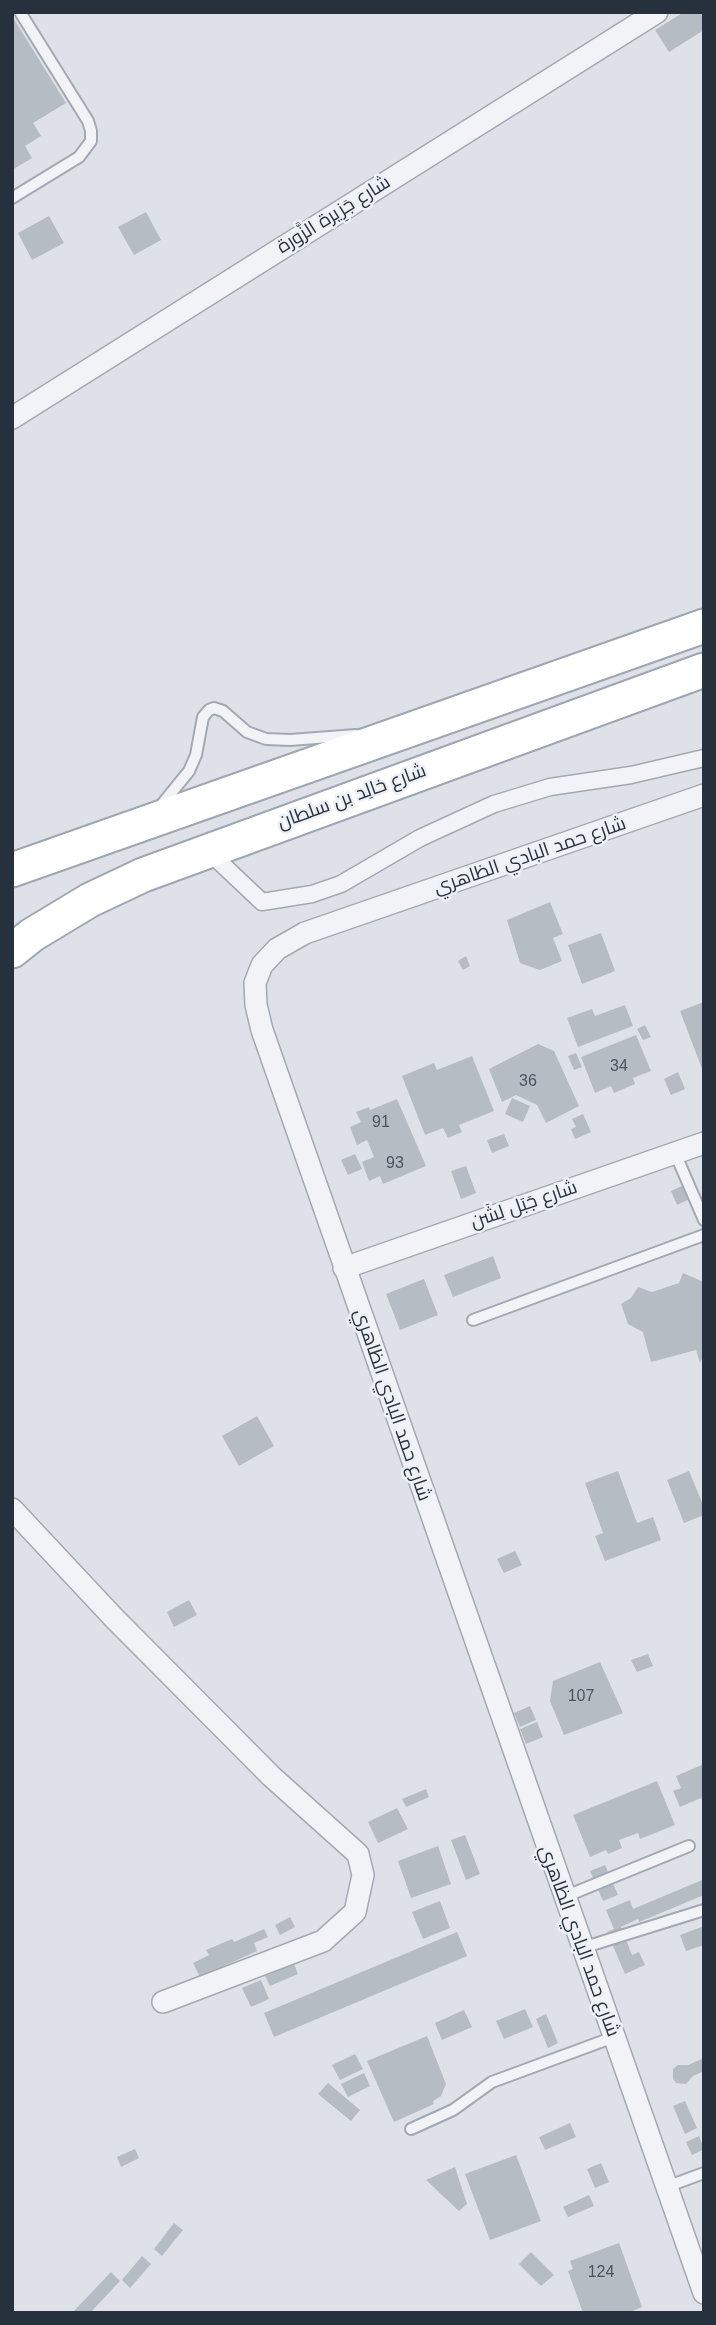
<!DOCTYPE html>
<meta charset="utf-8">
<style>
body{margin:0}
#map{position:relative;width:716px;height:2325px;overflow:hidden;background:#dee2e8;font-family:Helvetica,sans-serif}
canvas{display:block}
.frame{position:absolute;inset:0;border:14px solid #27313e;pointer-events:none}
</style>
<div id="map">
<canvas width="716" height="2325"></canvas>
<div class="frame"></div>
</div>
<script>
const context = document.querySelector('canvas').getContext('2d');
context.lineJoin = 'round';
function fill(path, color) {
  context.fillStyle = color;
  context.fill(path, 'evenodd');
}
function toPath(rows) {
  const path = new Path2D();
  for (const r of rows) {
    path.moveTo(r[0], r[1]);
    for (let i = 2; i < r.length; i += 2) path.lineTo(r[i], r[i + 1]);
  }
  return path;
}
function strokePath(path, color, width, dash) {
  context.strokeStyle = color;
  context.lineWidth = width;
  context.lineCap = dash ? 'butt' : 'round';
  context.setLineDash(dash || []);
  context.stroke(path);
}
function write(font, color, halo, rows, align = 'center') {
  context.font = font + ' Helvetica,Cairo,sans-serif';
  context.lineWidth = 5;
  context.setLineDash([]);
  context.textBaseline = 'middle';
  context.strokeStyle = halo;
  context.fillStyle = color;
  for (const [text, x, y, turn = 0] of rows) {
    context.save();
    context.translate(x, y);
    context.rotate((+turn || 0) * Math.PI / 180);
    context.textAlign = isNaN(turn) ? turn : align;
    if (halo) context.strokeText(text, 0, 0);
    context.fillText(text, 0, 0);
    context.restore();
  }
}
const building = toPath([
 [684,12,704,12,704,30,669,52,655,30],
 [12,16,66,103,33,123,41,136,25,146,32,158,12,170],
 [146,212,161,240,134,255,118,227],
 [49,216,64,243,32,260,18,233],
 [550,902,563,934,553,938,562,961,540,970,520,963,507,920],
 [601,933,615,971,582,984,568,945],
 [466,956,470,966,463,970,458,961],
 [704,1002,704,1074,680,1011],
 [625,1005,633,1026,578,1047,567,1018,592,1009,595,1016],
 [645,1025,651,1037,643,1040,637,1029],
 [636,1035,651,1071,633,1078,635,1084,614,1093,611,1086,595,1093,581,1057],
 [538,1044,554,1051,579,1106,546,1123,537,1105,516,1095,502,1102,489,1069],
 [576,1053,582,1067,574,1070,568,1056],
 [472,1056,494,1111,459,1125,462,1132,448,1138,443,1128,425,1135,402,1076,434,1063,437,1070],
 [678,1072,685,1089,671,1095,664,1079],
 [512,1098,530,1106,523,1122,505,1114],
 [397,1099,426,1166,383,1184,380,1176,369,1181,362,1162,374,1157,367,1140,357,1145,350,1127,361,1122,356,1112,369,1107,370,1110],
 [583,1114,591,1132,575,1139,571,1129,576,1127,572,1119],
 [504,1134,509,1146,492,1153,487,1140],
 [355,1154,362,1169,348,1175,341,1160],
 [466,1166,476,1193,461,1199,451,1171],
 [686,1184,692,1198,677,1205,671,1191],
 [493,1256,501,1278,453,1297,444,1275],
 [683,1273,704,1282,704,1354,700,1363,696,1350,651,1362,643,1332,628,1324,621,1304,631,1298,638,1287,652,1292,679,1283],
 [424,1279,438,1315,400,1330,386,1294],
 [257,1416,274,1446,239,1466,222,1436],
 [618,1471,637,1523,653,1517,661,1540,605,1561,595,1536,603,1533,585,1483],
 [689,1471,704,1507,704,1515,684,1523,667,1480],
 [515,1551,522,1565,504,1573,497,1559],
 [189,1600,197,1615,174,1627,167,1612],
 [648,1654,653,1666,637,1672,631,1660],
 [600,1662,623,1713,564,1735,550,1701,553,1681],
 [530,1706,536,1720,520,1727,514,1713],
 [537,1722,543,1737,526,1744,520,1729],
 [704,1764,704,1803,701,1798,680,1807,673,1791,681,1788,676,1776],
 [657,1781,675,1825,640,1839,638,1833,619,1840,622,1848,608,1854,606,1850,590,1857,573,1815],
 [426,1789,429,1797,406,1807,402,1799],
 [397,1808,408,1829,378,1843,368,1822],
 [465,1835,480,1874,466,1880,451,1840],
 [438,1846,451,1884,411,1898,398,1861],
 [605,1865,618,1895,603,1901,590,1871],
 [702,1880,704,1895,639,1922,638,1919,621,1927,632,1955,639,1952,645,1965,625,1974,607,1932,614,1929,606,1910,630,1900,633,1909],
 [440,1901,450,1928,423,1939,412,1912],
 [290,1917,295,1927,280,1935,275,1925],
 [704,1926,704,1945,686,1951,680,1935],
 [264,1929,268,1937,254,1943,257,1951,200,1977,193,1963,209,1955,206,1950,232,1939,234,1942],
 [457,1932,467,1956,274,2037,264,2013],
 [294,1964,298,1974,270,1986,265,1976],
 [261,1980,269,1999,251,2007,242,1988],
 [525,2009,533,2027,504,2039,496,2021],
 [464,2010,472,2027,442,2040,435,2023],
 [546,2014,558,2043,548,2048,536,2019],
 [427,2036,446,2084,441,2096,433,2101,434,2104,394,2122,367,2061],
 [355,2054,363,2069,340,2080,332,2065],
 [704,2058,704,2071,693,2076,686,2084,676,2083,673,2079,673,2069,678,2065,688,2065],
 [364,2073,370,2086,348,2097,341,2084],
 [328,2083,360,2110,351,2121,318,2094],
 [685,2101,697,2128,685,2134,673,2106],
 [570,2123,576,2137,545,2150,539,2137],
 [699,2136,704,2149,692,2155,686,2142],
 [135,2149,139,2158,121,2167,117,2157],
 [516,2155,541,2221,490,2240,465,2174],
 [601,2163,609,2182,595,2188,587,2169],
 [455,2167,467,2204,459,2211,426,2180],
 [589,2195,594,2206,568,2217,563,2207],
 [174,2223,183,2230,162,2256,154,2249],
 [619,2243,642,2307,628,2313,583,2313,568,2271,573,2269,570,2261],
 [531,2252,554,2275,541,2286,519,2264],
 [142,2256,151,2264,130,2288,122,2280],
 [111,2272,120,2281,90,2313,72,2313]
]);
const service = toPath([
 [12,198,79,157,91,141,91,131,88,121,20,12],
 [159,808,189,771,196,755,203,717,209,710,214,708,223,711,247,732,266,739,290,740,356,735],
 [675,1153,704,1220],
 [473,1320,704,1235],
 [564,1897,689,1846],
 [582,1948,704,1910],
 [411,2129,453,2110,492,2082,614,2037],
 [666,2187,704,2173]
]);
const pedestrian = toPath([
 [207,850,262,902,312,894,341,884,420,838,494,804,550,787,631,775,704,758]
]);
const minor = toPath([
 [12,418,657,12],
 [704,795,305,933,277,949,262,965,255,983,256,1005,262,1030,704,2293],
 [344,1268,704,1143],
 [12,1509,114,1618,271,1776,358,1854,363,1875,355,1912,323,1941,163,2002]
]);
const primary = toPath([
 [12,870,704,626],
 [12,951,32,935,90,900,143,875,704,670]
]);
const numberNames = [
 ["34",619,1067],
 ["36",528,1082],
 ["91",381,1123],
 ["93",395,1164],
 ["107",581,1697],
 ["124",601,2273]
];
const streetNames = [
 ["شارع جَزِيرة الزَّورة",334,215,-32],
 ["شارع خالِد بن سلطان",352,797,-20],
 ["شارع حمد البادي الظاهري",530,856,-19],
 ["شارع جَبَل لِشَن",524,1205,-19],
 ["شارع حمد البادي الظاهري",392,1405,71],
 ["شارع حمد البادي الظاهري",579,1941,70]
];
fill(building, '#b5bcc4');
strokePath(service, '#a3a9b2', 14);
strokePath(pedestrian, '#a3a9b2', 19);
strokePath(minor, '#a3a9b2', 24);
strokePath(primary, '#9da7b3', 37);
strokePath(service, '#f1f3f6', 10);
strokePath(pedestrian, '#f1f3f6', 16);
strokePath(minor, '#f1f3f6', 21);
strokePath(primary, '#fff', 33);
write('16px', '#4a5460', null, numberNames);
write('19px', '#27313e', '#edf1f5', streetNames);
</script>
